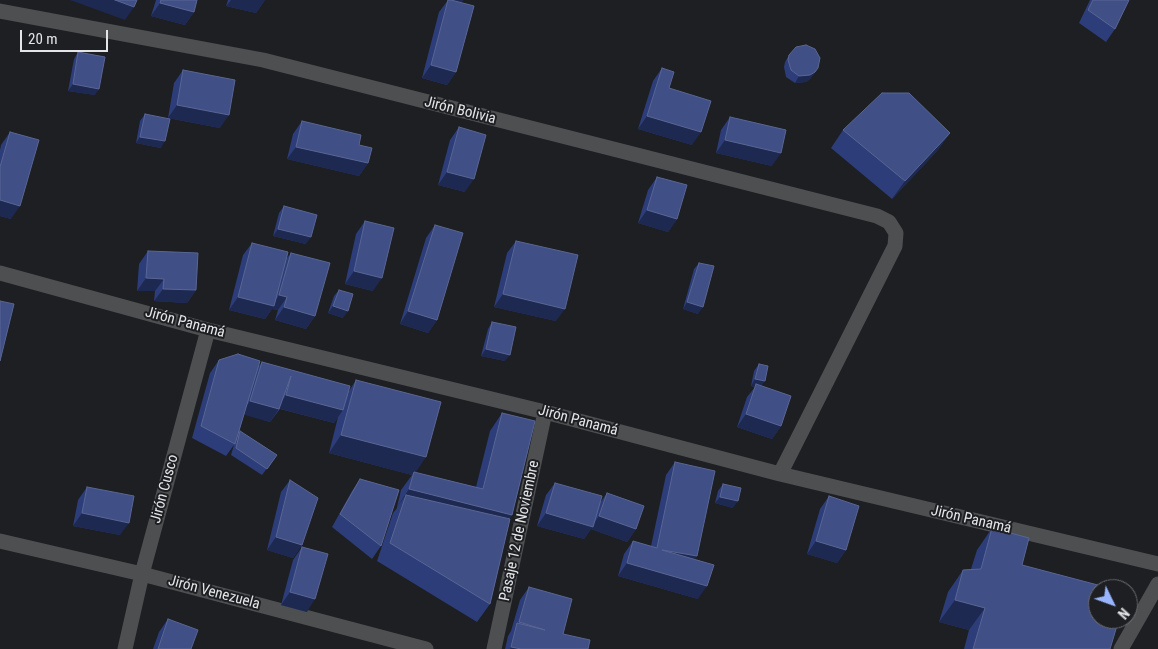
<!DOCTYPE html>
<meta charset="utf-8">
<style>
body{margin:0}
#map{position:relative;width:1158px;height:649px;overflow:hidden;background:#1d1f22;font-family:"Roboto Condensed",sans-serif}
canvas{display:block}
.north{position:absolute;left:1088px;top:579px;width:50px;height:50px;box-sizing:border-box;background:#1d1f22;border:1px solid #6d6e71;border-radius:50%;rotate:132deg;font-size:14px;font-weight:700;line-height:20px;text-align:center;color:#e4e5e7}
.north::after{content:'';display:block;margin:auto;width:18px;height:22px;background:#99b5fd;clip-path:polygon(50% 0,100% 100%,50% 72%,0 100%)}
.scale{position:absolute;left:20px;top:30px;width:88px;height:22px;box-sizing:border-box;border:2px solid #e4e5e7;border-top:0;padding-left:6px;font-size:15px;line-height:18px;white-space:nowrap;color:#e4e5e7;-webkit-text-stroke:4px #1d1f22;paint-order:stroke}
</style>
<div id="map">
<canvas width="1158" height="649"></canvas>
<div class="north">N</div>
<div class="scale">20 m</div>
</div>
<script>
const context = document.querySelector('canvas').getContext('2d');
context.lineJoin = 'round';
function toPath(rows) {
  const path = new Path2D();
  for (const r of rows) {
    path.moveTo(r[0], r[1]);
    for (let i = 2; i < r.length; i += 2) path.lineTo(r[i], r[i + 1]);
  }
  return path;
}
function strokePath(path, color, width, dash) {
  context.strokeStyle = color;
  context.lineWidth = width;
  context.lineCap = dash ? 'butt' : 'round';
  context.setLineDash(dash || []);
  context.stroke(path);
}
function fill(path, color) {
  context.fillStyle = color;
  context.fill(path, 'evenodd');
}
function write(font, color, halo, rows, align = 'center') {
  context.font = font + ' "Roboto Condensed",sans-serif';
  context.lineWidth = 4;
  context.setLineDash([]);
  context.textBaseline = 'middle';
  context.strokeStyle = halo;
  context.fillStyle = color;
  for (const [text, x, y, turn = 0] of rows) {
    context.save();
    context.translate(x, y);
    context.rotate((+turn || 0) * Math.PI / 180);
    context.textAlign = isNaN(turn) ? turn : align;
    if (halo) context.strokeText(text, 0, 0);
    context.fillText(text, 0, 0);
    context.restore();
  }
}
const street = toPath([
 [0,11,263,60,877,216,889,222,896,233,895,246,780,474],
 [0,273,208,330,545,412,780,474,1158,564],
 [0,541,142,574,426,649],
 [125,649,142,574,208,330],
 [494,649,545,412],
 [1121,649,1158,584]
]);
const wall = toPath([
 [156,0,197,0,194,12,185,25,151,16],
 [228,0,265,0,256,13,226,6],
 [448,0,463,0,461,3,456,72,447,85,422,78,439,12],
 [1090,0,1129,0,1115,29,1106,42,1079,23],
 [78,52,95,95,68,91,74,59],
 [789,55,818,68,810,79,806,82,795,83,786,77,784,67,785,62],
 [662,68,669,88,692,145,638,129,653,81],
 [183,70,220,128,168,118,174,83],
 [145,114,161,148,136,143,140,121],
 [730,117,772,166,716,153,721,130],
 [302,121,368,163,359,176,287,159,293,134],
 [459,127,465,192,438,185,450,140],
 [843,130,950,133,937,151,892,199,831,148],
 [10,132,11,219,0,216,0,150,1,145],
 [657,177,677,219,668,232,638,223,648,190],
 [284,206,306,244,273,236,279,213],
 [365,221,373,291,345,284,356,234],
 [435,225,437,320,428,333,400,324,426,238],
 [516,241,556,321,494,307,507,253],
 [252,243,286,259,291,253,315,316,306,329,275,320,278,310,272,309,265,319,229,310,243,255],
 [148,251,196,290,187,303,154,301,155,291,137,291,139,264],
 [699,263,698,314,683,309,694,269],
 [339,290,343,318,328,313,334,296],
 [492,322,505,361,481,356,488,329],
 [219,360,259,366,262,362,349,391,356,380,416,473,476,487,490,431,502,413,512,515,509,519,490,604,477,622,377,561,393,513,397,508,397,507,401,490,412,475,329,453,338,417,334,423,280,409,270,422,244,414,238,435,240,431,277,455,262,475,231,455,234,445,226,456,192,438,210,373],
 [759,364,761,386,781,426,772,439,737,427,747,397,755,387,751,386,754,371],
 [675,462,694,559,698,599,618,576,624,554,633,541,651,546,666,475],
 [360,479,381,546,372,559,332,527,352,491],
 [290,480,302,545,293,558,267,550,281,492],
 [555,483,600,503,607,493,636,529,627,542,591,529,584,539,537,526,546,495],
 [723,484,733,508,715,503,718,491],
 [87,487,120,535,73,526,78,500],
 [829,496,846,550,837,563,807,554,820,509],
 [992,528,1022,565,1110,649,964,649,969,630,939,622,948,592,963,570,971,569,977,550],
 [302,547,307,612,281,605,293,560],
 [529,587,563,634,588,649,505,649,508,636,511,631,520,600],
 [168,619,191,649,153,649,159,632]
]);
const shadedWall = toPath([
 [70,0,115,0,134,7,125,20],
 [231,0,265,0,256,13,226,6],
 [450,0,463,0,460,4],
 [160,3,194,12,185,25,151,16],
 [431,65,456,72,447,85,422,78],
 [815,72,810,79,806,82,795,83,799,76],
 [73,84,99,89,95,95,68,91],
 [177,105,229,115,220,128,168,118],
 [647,116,701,132,692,145,638,129],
 [950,133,937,151,892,199,905,181],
 [140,137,165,141,161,148,136,143],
 [725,140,781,153,772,166,716,153],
 [296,147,368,163,359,176,287,159],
 [447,172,474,179,465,192,438,185],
 [0,200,20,206,11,219,0,216],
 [647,210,677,219,668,232,638,223],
 [278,229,311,237,306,244,273,236],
 [354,271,382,278,373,291,345,284],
 [146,278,164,279,155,291,137,291],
 [163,289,196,290,187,303,154,301],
 [503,294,565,309,556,321,494,307],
 [279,295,287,297,278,310,272,309,265,319,229,310,238,297,272,306],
 [687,302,703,307,698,314,683,309],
 [333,306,348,311,343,318,328,313],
 [284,307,315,316,306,329,275,320],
 [408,311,437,320,428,333,400,324],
 [486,349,510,355,505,361,481,356],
 [755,379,765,381,760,388,756,384,755,387,751,386],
 [286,395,343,410,334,423,277,408],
 [250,401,279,409,270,422,241,414],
 [746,414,781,426,772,439,737,427],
 [341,435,426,457,414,475,414,472,412,475,329,453],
 [409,489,512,515,500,533,406,495,397,507],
 [720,497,738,501,733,508,715,503],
 [82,513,129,523,120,535,73,526],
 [546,513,592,526,599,516,636,529,627,542,591,529,584,539,537,526],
 [276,537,302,545,293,558,267,550],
 [816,541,846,550,837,563,807,554],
 [662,550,697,556,688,569],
 [627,563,707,586,698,599,618,576],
 [290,592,315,599,307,612,281,605],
 [955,600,985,608,969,630,939,622],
 [511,647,521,649,510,649]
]);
const building = toPath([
 [115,0,137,0,134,7,115,0],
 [161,0,197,0,194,12,160,3,161,0],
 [448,0,451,0,474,6,456,72,431,65,448,0],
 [1093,0,1129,0,1115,29,1088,10,1093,0],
 [806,45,815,49,820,58,818,68,815,72,810,75,799,76,791,70,788,60,789,55,796,47,806,45],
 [78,52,105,57,99,89,73,84,78,52],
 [662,68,674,72,669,88,711,101,701,132,647,116,662,68],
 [183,70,235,80,229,115,177,105,183,70],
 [882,93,909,93,950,133,905,181,843,130,882,93],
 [145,114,170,119,165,141,140,137,145,114],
 [730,117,786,130,781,153,725,140,730,117],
 [302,121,361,135,359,145,372,148,368,163,296,147,302,121],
 [459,127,486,135,474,179,447,172,459,127],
 [10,132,39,140,20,206,0,200,0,167,10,132],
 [657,177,687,185,677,219,647,210,657,177],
 [284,206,317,215,311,237,278,229,284,206],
 [365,221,394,228,382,278,354,271,365,221],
 [435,225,463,233,437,320,408,311,435,225],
 [516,241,578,255,565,309,503,294,516,241],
 [252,243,288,252,274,306,238,297,252,243],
 [148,251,198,253,196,290,163,289,164,279,146,278,148,251],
 [291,253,330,263,315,316,284,307,287,297,279,295,291,253],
 [699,263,714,266,703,307,687,302,699,263],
 [339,290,353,294,348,311,333,306,339,290],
 [0,301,14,304,0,361,0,301],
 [492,322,516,327,510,355,486,349,492,322],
 [238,354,260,361,235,444,201,426,219,360,238,354],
 [262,362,350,386,343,410,286,395,291,376,279,409,250,401,262,362],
 [759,364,768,366,765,381,755,379,759,364],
 [356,380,441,402,426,457,341,435,356,380],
 [756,384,791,396,781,426,746,414,756,384],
 [502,413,535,421,512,515,409,489,414,472,483,489,502,413],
 [240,431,277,455,267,469,236,448,240,431],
 [675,462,715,471,697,556,662,550,714,565,707,586,627,563,633,541,657,548,675,462],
 [360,479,399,490,381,546,340,514,360,479],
 [290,480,318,498,302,545,276,537,290,480],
 [555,483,602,496,593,527,546,513,555,483],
 [723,484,741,488,738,501,720,497,723,484],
 [87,487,134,496,129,523,82,513,87,487],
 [607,493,644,506,636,529,599,516,607,493],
 [406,495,510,519,490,604,390,543,406,495],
 [829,496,859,506,846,550,816,541,829,496],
 [992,528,1029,538,1022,565,1113,589,1098,589,1098,619,1119,619,1110,649,973,649,985,608,955,600,963,570,981,569,992,528],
 [302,547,328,554,315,599,290,592,302,547],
 [529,587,572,599,563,634,590,640,588,649,521,649,511,647,517,623,545,630,519,622,529,587],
 [168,619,198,630,191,649,158,649,168,619]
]);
const streetNames = [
 ["Jirón Bolivia",460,111,14],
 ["Jirón Panamá",185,323,15],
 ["Jirón Panamá",578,421,15],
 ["Jirón Cusco",165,489,-75],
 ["Jirón Panamá",971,520,13],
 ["Pasaje 12 de Noviembre",520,531,-78],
 ["Jirón Venezuela",214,593,15]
];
strokePath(street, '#4e4f51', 15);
fill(wall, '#2c3d79');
fill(shadedWall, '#1e2951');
fill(building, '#404f85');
strokePath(building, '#596694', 1);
write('15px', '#e4e5e7', '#1d1f22', streetNames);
</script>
